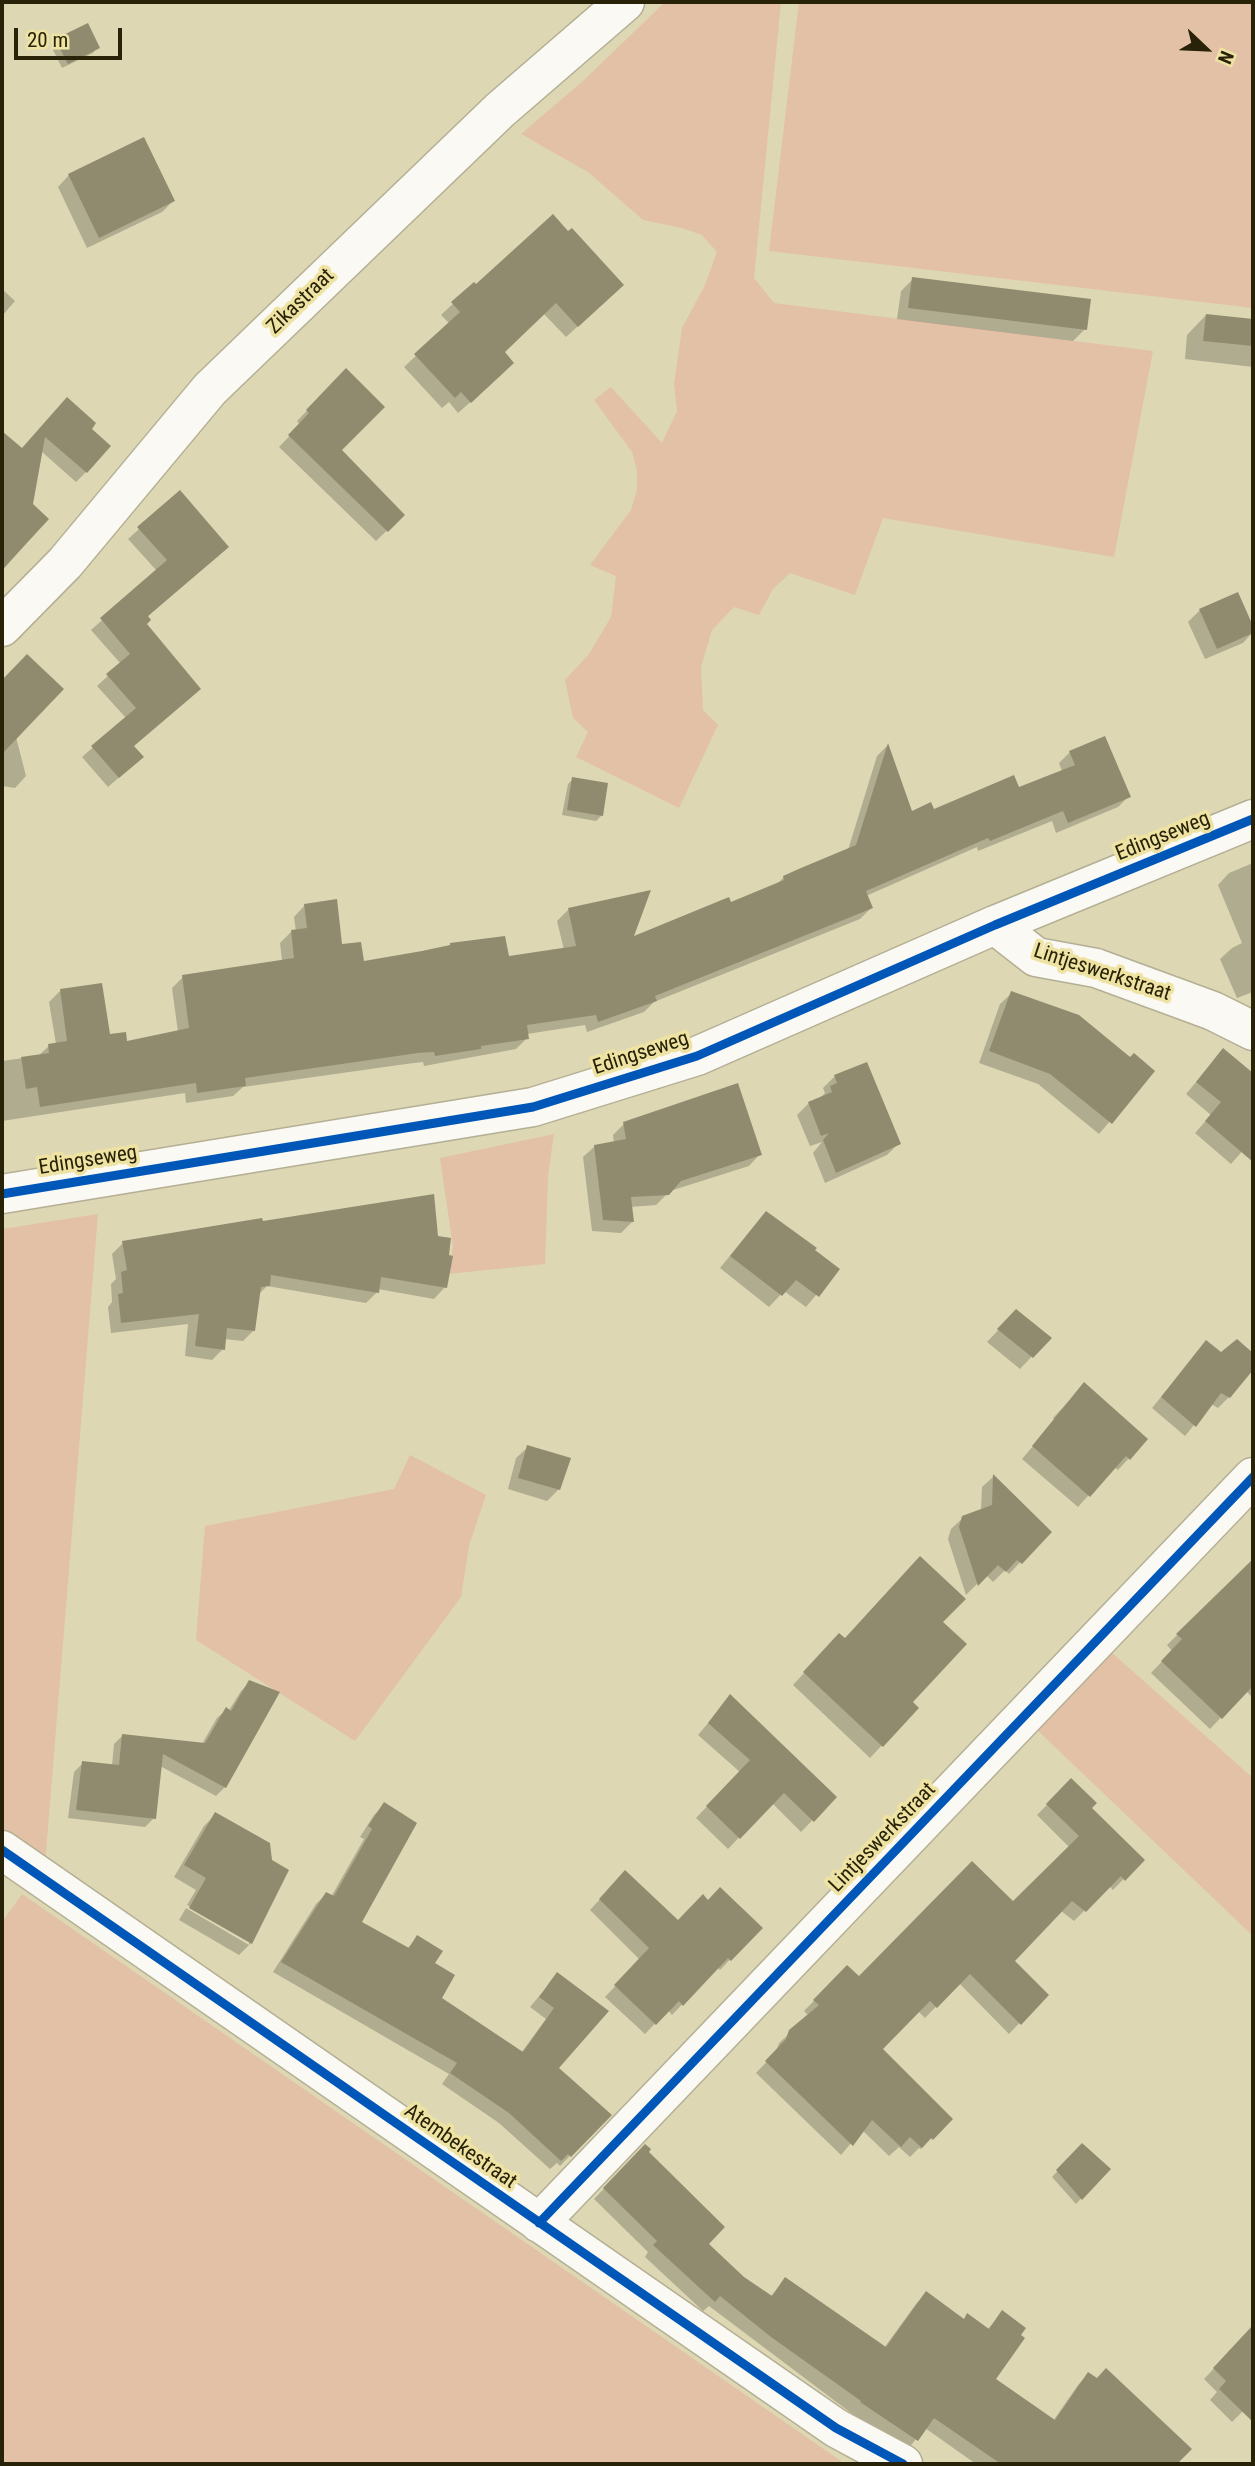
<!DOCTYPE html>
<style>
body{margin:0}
#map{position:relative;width:1255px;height:2466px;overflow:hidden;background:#ddd7b4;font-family:"Roboto Condensed",sans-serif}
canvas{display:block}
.frame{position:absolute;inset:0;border:4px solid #272208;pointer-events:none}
.north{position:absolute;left:1171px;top:14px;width:70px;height:70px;-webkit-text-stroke:5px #eee3a3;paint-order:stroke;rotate:113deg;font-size:19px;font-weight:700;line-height:28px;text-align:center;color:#272208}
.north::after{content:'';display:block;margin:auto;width:24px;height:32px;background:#272208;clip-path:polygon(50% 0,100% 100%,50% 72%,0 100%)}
.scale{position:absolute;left:14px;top:28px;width:108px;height:32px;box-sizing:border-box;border:4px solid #272208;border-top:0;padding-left:9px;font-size:21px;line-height:24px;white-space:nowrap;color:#272208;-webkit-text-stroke:5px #eee3a3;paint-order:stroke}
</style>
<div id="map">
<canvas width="1255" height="2466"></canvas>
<div class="frame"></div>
<div class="north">N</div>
<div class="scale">20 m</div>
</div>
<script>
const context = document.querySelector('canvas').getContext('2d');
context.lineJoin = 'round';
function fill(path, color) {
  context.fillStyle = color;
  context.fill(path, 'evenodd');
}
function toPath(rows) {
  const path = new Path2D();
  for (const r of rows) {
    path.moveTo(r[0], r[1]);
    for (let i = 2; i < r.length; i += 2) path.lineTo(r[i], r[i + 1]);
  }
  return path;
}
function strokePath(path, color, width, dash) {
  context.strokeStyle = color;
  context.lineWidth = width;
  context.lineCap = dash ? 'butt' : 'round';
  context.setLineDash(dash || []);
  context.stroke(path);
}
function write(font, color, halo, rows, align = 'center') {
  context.font = font + ' "Roboto Condensed",sans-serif';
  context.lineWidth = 7;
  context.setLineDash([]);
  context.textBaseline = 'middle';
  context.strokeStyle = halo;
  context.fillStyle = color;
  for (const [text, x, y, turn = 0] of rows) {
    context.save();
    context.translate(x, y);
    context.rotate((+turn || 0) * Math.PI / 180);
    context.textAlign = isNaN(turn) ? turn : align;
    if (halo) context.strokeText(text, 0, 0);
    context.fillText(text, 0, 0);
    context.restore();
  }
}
const green = toPath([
 [665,2,781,2,754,278,774,303,1153,351,1114,557,883,518,855,595,790,573,773,589,759,615,734,607,712,630,701,667,703,710,718,725,679,808,576,757,588,732,573,718,565,680,589,654,611,617,616,576,590,565,631,510,637,490,637,470,632,452,594,400,611,387,662,443,677,411,674,384,682,328,705,285,717,252,702,235,682,228,643,220,588,172,521,134,584,80],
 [799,2,1253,2,1253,308,769,251],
 [554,1134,548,1176,545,1264,448,1274,453,1247,440,1158],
 [98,1214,45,1864,2,1833,2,1229],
 [410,1455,486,1495,469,1546,461,1597,355,1741,196,1640,205,1526,394,1489],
 [1110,1651,1253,1778,1253,1936,1035,1728],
 [22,1894,841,2461,839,2464,2,2464,2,1922]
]);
const shadow = toPath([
 [56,41,98,47,93,53,62,68,51,46],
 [69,175,173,201,162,212,87,248,58,187],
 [913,279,1085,329,1073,341,897,319,901,291],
 [474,284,476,286,610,297,566,337,544,314,503,353,501,375,458,413,449,402,442,408,404,367,450,324,441,315],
 [2,289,15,301,2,316],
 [1206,315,1253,320,1253,367,1185,359,1187,335],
 [346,371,340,450,403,515,376,541,279,447,300,425,297,421],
 [58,410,89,429,86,472,76,482,41,451,31,505,47,519,2,571,2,433,22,450],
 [180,492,227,547,147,617,131,767,108,787,82,757,126,718,97,686,121,664,91,630,157,571,128,539],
 [1237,594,1253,632,1243,643,1205,659,1188,622,1200,610],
 [27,656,16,737,26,776,15,788,2,786,2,682],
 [887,746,911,813,933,811,1018,789,1062,771,1059,763,1070,752,1129,796,1118,807,1056,833,1052,821,978,851,977,847,866,896,871,908,860,919,654,1002,644,1012,587,1032,585,1025,527,1034,527,1038,516,1049,424,1066,423,1062,406,1064,243,1087,233,1096,186,1103,185,1093,2,1121,2,1061,38,1056,49,1046,56,1044,49,1002,60,991,108,1036,126,1043,178,1032,172,988,183,977,282,961,280,943,291,932,296,932,294,917,305,905,340,946,362,963,507,958,564,950,557,921,568,910,631,940,730,904,776,885,784,877,848,850,877,756],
 [573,779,602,815,596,821,562,815,568,784],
 [1253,863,1253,992,1237,998,1220,959,1232,948,1242,943,1218,885,1229,873],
 [1012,993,1153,1071,1099,1134,1038,1084,979,1063,1000,1004],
 [1223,1050,1253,1075,1253,1139,1231,1164,1195,1133,1211,1115,1186,1094],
 [835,1076,899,1143,887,1155,825,1183,813,1153,822,1142,810,1146,797,1115,809,1103,818,1100,825,1093,823,1088],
 [624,1124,760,1154,749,1166,670,1191,656,1205,630,1207,632,1222,621,1233,592,1231,583,1157,595,1146,614,1143,613,1135],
 [262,1223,445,1287,434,1299,378,1289,377,1292,366,1303,267,1286,258,1295,254,1330,243,1341,224,1339,223,1349,212,1360,185,1356,188,1324,111,1333,108,1307,112,1302,111,1284,116,1279,112,1254,123,1243],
 [755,1225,813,1250,837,1270,806,1307,784,1291,769,1307,720,1268],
 [1005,1323,1049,1338,1020,1369,987,1342],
 [1206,1342,1221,1355,1237,1342,1253,1355,1253,1364,1229,1397,1218,1408,1211,1404,1185,1436,1152,1408],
 [1084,1385,1129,1458,1118,1470,1114,1467,1078,1507,1022,1459,1055,1420,1053,1418],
 [528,1447,559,1489,547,1501,508,1489,516,1458],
 [993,1477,1049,1532,1009,1574,1005,1570,993,1582,986,1575,966,1595,948,1539,951,1529,963,1518,981,1510,982,1487],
 [1253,1561,1253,1698,1246,1691,1210,1729,1151,1673,1172,1651,1167,1645],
 [941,1622,911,1703,917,1708,870,1758,793,1685,828,1647,844,1640],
 [250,1682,278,1693,225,1787,216,1796,160,1766,154,1818,145,1827,68,1818,74,1772,83,1763,112,1766,114,1744,123,1735,202,1744,217,1718,226,1710,228,1712,241,1691],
 [730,1697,835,1797,801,1832,772,1803,728,1849,696,1818,740,1772,698,1735],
 [1071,1780,1090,1808,1142,1860,1113,1890,1109,1886,1074,1921,1060,1910,1013,1961,1046,1995,1009,2034,959,1983,925,2018,918,2011,880,2049,950,2119,921,2149,919,2148,910,2157,899,2147,889,2156,862,2130,841,2155,756,2073,776,2052,779,2043,809,2016,804,2011,847,1967,859,1978,1013,1904,1070,1848,1037,1815],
 [384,1805,359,1923,407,1949,417,1937,433,1964,439,1999,521,2053,546,2019,530,2007,557,1975,556,2069,610,2115,560,2166,557,2163,550,2169,499,2123,442,2084,449,2074,273,1972,316,1904,326,1894,331,1897,364,1839,360,1837,374,1815],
 [215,1815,271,1861,287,1871,251,1943,239,1955,179,1920,186,1908,249,1945,249,1941,187,1905,196,1890,174,1877,204,1826],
 [615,1883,678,1923,708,1902,760,1928,720,1970,717,1967,672,2015,668,2010,645,2034,605,1997,640,1960,590,1910],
 [1082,2145,1108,2169,1076,2204,1052,2177],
 [645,2146,646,2152,706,2244,743,2278,770,2297,786,2279,884,2348,916,2304,926,2293,963,2320,987,2330,1002,2313,994,2380,1053,2421,1078,2385,1088,2374,1189,2449,1175,2464,976,2464,925,2428,907,2450,851,2413,709,2306,703,2311,645,2257,648,2252,594,2199],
 [1244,2337,1250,2343,1253,2339,1253,2413,1247,2407,1232,2422,1210,2400,1217,2392,1204,2379]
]);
const building = toPath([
 [88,23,100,48,68,64,55,39],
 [144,137,175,201,99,238,68,174],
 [553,214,568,231,572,228,624,285,578,327,556,303,505,352,514,363,471,403,461,392,455,398,414,354,460,312,451,302,474,282,476,284],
 [912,277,1091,299,1087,330,908,308],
 [1206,314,1253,319,1253,346,1203,341],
 [346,368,385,407,342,450,405,515,388,532,288,435,309,413,306,410],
 [67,397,96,423,92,429,111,446,87,473,45,437,33,504,49,519,2,570,2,431,22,448],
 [180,490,229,547,148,616,151,620,147,624,201,689,134,746,144,757,119,778,91,746,136,708,106,674,130,654,100,618,167,560,137,527],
 [1238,592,1253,626,1253,633,1217,649,1199,609],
 [27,654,64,689,2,754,2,680],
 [1105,736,1131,797,1068,823,1063,811,990,841,988,838,866,891,873,908,655,996,657,1001,598,1022,596,1015,527,1025,529,1039,481,1046,481,1049,435,1056,434,1052,418,1053,245,1078,246,1086,197,1093,196,1083,40,1107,37,1087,26,1089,21,1057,49,1053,48,1044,67,1041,60,989,102,983,110,1034,126,1032,127,1041,189,1028,182,975,294,958,291,930,307,928,304,904,337,899,342,944,361,942,364,961,422,951,450,945,450,943,505,936,509,956,576,946,568,908,651,890,634,936,729,897,731,902,784,880,783,876,801,868,856,845,888,743,912,811,931,802,934,809,1014,775,1019,787,1075,765,1069,751],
 [572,777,608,783,603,816,567,810],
 [1011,991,1079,1015,1130,1057,1134,1053,1155,1071,1112,1124,1050,1074,989,1051],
 [1223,1048,1253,1073,1253,1162,1205,1121,1221,1102,1196,1082],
 [867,1062,901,1144,836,1173,823,1140,829,1133,821,1136,808,1102,832,1092,830,1086,837,1083,834,1075],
 [738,1083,762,1155,681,1181,669,1195,631,1197,634,1222,603,1220,594,1145,626,1139,623,1122],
 [434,1194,438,1236,451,1238,449,1255,453,1256,447,1288,381,1277,379,1293,271,1275,270,1286,261,1287,255,1331,227,1328,225,1350,195,1346,199,1314,121,1323,118,1294,123,1293,121,1272,127,1270,122,1241,262,1218,263,1221],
 [766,1211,817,1248,815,1250,840,1269,819,1297,796,1280,782,1296,730,1256],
 [1016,1309,1052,1338,1033,1358,997,1329],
 [1237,1339,1253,1353,1253,1370,1230,1398,1221,1393,1196,1427,1161,1397,1206,1340,1221,1352],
 [1084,1382,1148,1439,1130,1460,1126,1456,1090,1497,1032,1446],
 [527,1445,571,1458,560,1490,518,1478],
 [993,1474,1052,1532,1022,1564,1017,1560,1006,1572,998,1565,978,1586,959,1527,962,1516,992,1505],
 [920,1556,966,1599,943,1622,967,1644,913,1702,919,1708,883,1747,803,1672,839,1633,845,1638],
 [1253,1559,1253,1686,1222,1719,1161,1661,1182,1639,1176,1634],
 [249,1680,280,1692,226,1788,163,1754,156,1819,76,1810,82,1761,119,1765,122,1734,205,1743,226,1707,231,1711],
 [730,1694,837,1797,814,1822,784,1793,740,1839,706,1806,750,1760,708,1723],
 [1071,1778,1097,1803,1092,1808,1145,1860,1125,1881,1121,1876,1086,1912,1072,1901,1015,1961,1049,1995,1021,2025,970,1974,937,2008,930,2001,883,2049,953,2119,933,2140,931,2138,922,2148,910,2137,901,2147,872,2120,853,2146,765,2061,786,2039,789,2030,819,2005,813,2000,847,1965,859,1976,972,1861,1013,1901,1079,1836,1046,1804],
 [384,1802,417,1823,362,1922,409,1948,417,1935,443,1951,435,1963,455,1975,442,1998,523,2052,554,2008,539,1997,557,1972,609,2011,559,2068,612,2115,571,2157,568,2154,561,2161,509,2113,450,2073,457,2063,281,1962,326,1892,334,1896,372,1829,368,1826],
 [215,1812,270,1843,272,1860,289,1870,252,1944,189,1908,206,1878,184,1865],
 [625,1870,678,1920,703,1894,708,1900,720,1887,763,1928,731,1961,728,1958,683,2006,679,2001,656,2025,614,1985,649,1948,599,1899],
 [1082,2143,1111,2169,1082,2200,1056,2170],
 [645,2144,651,2149,649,2152,725,2227,709,2244,744,2277,772,2296,785,2277,886,2347,926,2291,964,2319,967,2313,989,2329,1002,2310,1026,2328,1021,2335,1025,2338,996,2379,1055,2420,1088,2372,1097,2378,1106,2368,1192,2449,1177,2464,1001,2464,934,2418,918,2441,860,2402,861,2401,771,2337,720,2296,715,2302,653,2245,657,2241,603,2188],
 [1253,2325,1253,2422,1219,2389,1226,2381,1213,2368]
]);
const street = toPath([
 [2,627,65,563,210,389,500,110,625,2],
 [995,925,1036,957,1096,968,1213,1011,1253,1031],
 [2,1850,836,2428,903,2464],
 [539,2223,1253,1477]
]);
const secondary = toPath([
 [2,1194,533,1107,697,1056,995,925,1253,819]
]);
const cycleway = toPath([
 [2,1194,533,1107,697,1056,995,925,1253,819],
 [2,1850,836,2428,903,2464],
 [539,2223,1253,1477]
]);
const streetNames = [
 ["Zikastraat",301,302,-44],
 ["Edingseweg",1163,837,-22],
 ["Lintjeswerkstraat",1102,973,18],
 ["Edingseweg",641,1054,-18],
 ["Edingseweg",88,1161,-9],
 ["Lintjeswerkstraat",883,1838,-46],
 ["Atembekestraat",460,2147,35]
];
fill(green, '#e3c1a7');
fill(shadow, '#0003');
fill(building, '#908b6f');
strokePath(street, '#b4af94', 41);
strokePath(secondary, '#b4af94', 41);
strokePath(street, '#faf9f4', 38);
strokePath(secondary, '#faf9f4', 38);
strokePath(cycleway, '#0057b8', 9);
write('21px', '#272208', '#eee3a3', streetNames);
</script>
